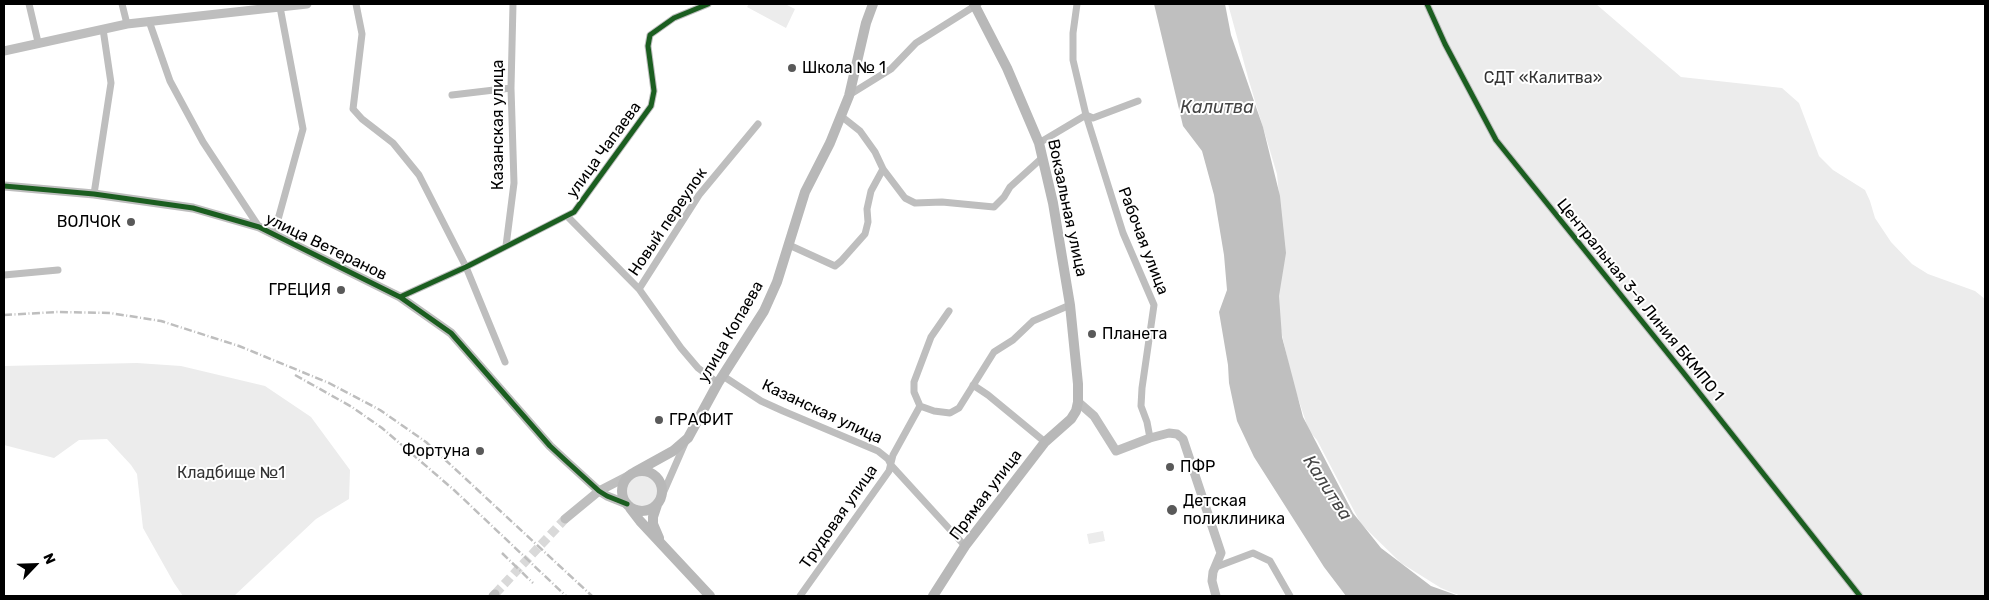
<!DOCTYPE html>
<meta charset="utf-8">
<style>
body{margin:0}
#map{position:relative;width:1989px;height:600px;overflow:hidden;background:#fff;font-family:Rubik,sans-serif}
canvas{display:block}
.frame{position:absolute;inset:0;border:5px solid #000;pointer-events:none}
.north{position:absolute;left:10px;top:540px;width:50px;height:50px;-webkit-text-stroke:4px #fff;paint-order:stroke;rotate:66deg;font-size:14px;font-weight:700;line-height:20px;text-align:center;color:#000}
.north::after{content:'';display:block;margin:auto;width:18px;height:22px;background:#000;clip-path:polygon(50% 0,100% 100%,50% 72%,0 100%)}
</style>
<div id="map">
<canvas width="1989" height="600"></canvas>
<div class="frame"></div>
<div class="north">N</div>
</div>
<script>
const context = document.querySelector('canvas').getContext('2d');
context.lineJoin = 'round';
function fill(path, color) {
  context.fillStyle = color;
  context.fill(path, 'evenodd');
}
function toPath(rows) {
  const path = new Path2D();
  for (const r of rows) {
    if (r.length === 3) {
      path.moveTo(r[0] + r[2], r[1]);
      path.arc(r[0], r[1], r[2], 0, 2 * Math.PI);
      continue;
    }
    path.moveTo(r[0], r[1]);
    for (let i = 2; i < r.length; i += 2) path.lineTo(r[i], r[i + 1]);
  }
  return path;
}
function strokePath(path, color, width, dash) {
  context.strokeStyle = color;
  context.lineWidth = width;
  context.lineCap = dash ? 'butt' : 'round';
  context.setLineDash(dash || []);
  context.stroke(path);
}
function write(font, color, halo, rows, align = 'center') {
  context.font = font + ' Rubik,sans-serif';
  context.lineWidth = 4;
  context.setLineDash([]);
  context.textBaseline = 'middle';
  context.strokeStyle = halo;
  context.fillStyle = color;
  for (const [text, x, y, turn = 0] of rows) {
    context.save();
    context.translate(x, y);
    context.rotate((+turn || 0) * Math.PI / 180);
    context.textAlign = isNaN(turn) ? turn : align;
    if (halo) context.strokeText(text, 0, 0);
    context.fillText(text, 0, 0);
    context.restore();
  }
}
const green = toPath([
 [749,4,785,4,795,9,786,28,747,7],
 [1228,4,1596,4,1681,77,1782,88,1799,103,1819,156,1833,170,1865,190,1870,201,1875,218,1891,242,1912,264,1928,274,1975,291,1985,299,1985,596,1461,596,1441,588,1401,563,1361,524,1317,440,1309,431,1293,383,1279,322,1277,273,1281,217,1277,174,1249,81],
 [137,363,181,366,265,386,311,417,350,470,349,499,316,519,234,596,183,596,174,583,143,528,137,474,131,465,107,439,79,440,54,458,4,445,4,366],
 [642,491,16],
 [1103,531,1105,541,1089,544,1087,534]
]);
const water = toPath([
 [1154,4,1225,4,1231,35,1263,127,1280,196,1286,253,1279,296,1282,337,1303,417,1353,513,1381,548,1431,586,1459,596,1346,596,1324,567,1254,457,1237,421,1229,383,1228,365,1219,312,1227,290,1224,255,1214,195,1202,151,1183,126]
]);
const tertiaryTunnel = toPath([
 [495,594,565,519]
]);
const minor = toPath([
 [29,4,38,42],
 [122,4,127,24],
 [356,4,362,34,353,109,362,119,393,143,419,175,466,267,505,362],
 [1077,4,1073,33,1073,60,1086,115,1123,233,1154,305,1142,388,1141,406,1147,422,1150,438],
 [1427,4,1445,44,1496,140,1682,371,1860,596],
 [149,21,170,81,203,142,259,227],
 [452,95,511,88],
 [849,95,891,69,916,43,978,4],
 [841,116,860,131,875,152,883,169,905,198,915,203,942,202,994,207,1004,197,1010,187,1043,157],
 [1039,143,1086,115,1093,118,1138,101],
 [94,194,111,83,103,29],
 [567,216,639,289,681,348,698,368,718,383],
 [274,234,303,129,280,7],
 [789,245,835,266,841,261,865,234,868,222,867,209,871,191,883,169],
 [506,246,514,183,511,88,513,4],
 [4,275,58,270],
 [639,289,699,195,758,124],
 [400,297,466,267,574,212,651,106,654,91,648,46,650,35,674,18,708,4],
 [723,376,761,401,783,411,878,451,888,459,891,465,965,546],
 [973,385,988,395,1045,442],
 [920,406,934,411,950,413,959,408,994,352,1013,340,1033,321,1070,305],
 [920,406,914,392,914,382,931,337,949,311],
 [661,498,685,443],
 [1216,567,1253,553,1270,561,1290,596],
 [800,596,889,471,893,455,920,406]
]);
const tertiary = toPath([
 [4,51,127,24,307,4],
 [4,186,94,194,193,208,259,227,400,297,451,333,550,446,564,459,599,491,607,496,627,504],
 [1078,402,1094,416,1116,451,1150,438,1169,433,1177,434,1183,439,1221,553,1213,572,1212,581,1216,596],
 [565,519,599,491,630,475],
 [493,596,495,594]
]);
const secondary = toPath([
 [642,491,20],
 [635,472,673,451,688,438,718,383,764,311,777,282,805,192,830,143,849,96,866,23,873,4],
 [657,505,653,517,653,524,659,538],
 [630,508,640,521,710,596],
 [933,596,965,546,1045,442,1071,419,1076,411,1078,402,1078,384,1070,305,1053,203,1039,143,1007,68,974,4]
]);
const rail = toPath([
 [4,315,57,312,110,313,161,321,239,346,329,383,380,410,426,442,592,596],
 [295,375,352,407,382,428,454,490,566,596],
 [502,553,533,583]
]);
const cycleway = toPath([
 [1427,4,1445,44,1496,140,1682,371,1860,596],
 [4,186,94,194,193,208,259,227,400,297,451,333,550,446,564,459,599,491,607,496,627,504],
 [400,297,466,267,574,212,651,106,654,91,648,46,650,35,674,18,708,4]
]);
const markers = [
 [792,68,5,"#595959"],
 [131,222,5,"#595959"],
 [341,290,5,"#595959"],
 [1092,334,5,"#595959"],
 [659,420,5,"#595959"],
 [480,451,5,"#595959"],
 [1170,467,5,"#595959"],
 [1172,510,6,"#595959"]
];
const poiNames = [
 ["Школа № 1",802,68],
 ["ВОЛЧОК",121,222,"right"],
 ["ГРЕЦИЯ",331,290,"right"],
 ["Планета",1102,334],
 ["ГРАФИТ",669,420],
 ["Фортуна",470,451,"right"],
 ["ПФР",1180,467],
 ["Детская",1183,501],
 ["поликлиника",1183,519]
];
const parkNames = [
 ["СДТ «Калитва»",1543,78],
 ["Кладбище №1",231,473]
];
const streetNames = [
 ["Казанская улица",498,125,-90],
 ["улица Чапаева",604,150,-54],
 ["Вокзальная улица",1067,208,78],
 ["Новый переулок",668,222,-56],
 ["Рабочая улица",1143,241,69],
 ["улица Ветеранов",326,247,26],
 ["Центральная 3-я Линия БКМПО 1",1640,300,51],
 ["улица Копаева",731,332,-60],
 ["Казанская улица",822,412,25],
 ["Прямая улица",986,495,-53],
 ["Трудовая улица",839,517,-55]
];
const waterNames = [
 ["Калитва",1217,108],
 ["Калитва",1327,488,57]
];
fill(green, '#ececec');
fill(water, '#bfbfbf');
strokePath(tertiaryTunnel, '#d9d9d9', 9, [9, 4.5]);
strokePath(minor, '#bebebe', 7);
strokePath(tertiary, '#bebebe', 9);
strokePath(secondary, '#b8b8b8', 10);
strokePath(rail, '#bebebe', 2.5, [8, 2.5, 1, 2.5]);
strokePath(cycleway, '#1b5e20', 5);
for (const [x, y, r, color] of markers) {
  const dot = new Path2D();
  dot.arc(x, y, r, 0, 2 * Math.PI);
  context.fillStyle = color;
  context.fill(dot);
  strokePath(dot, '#fff', 2);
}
write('16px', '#000', '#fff', poiNames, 'left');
write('16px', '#333', '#fff', parkNames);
write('16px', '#000', '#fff', streetNames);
write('italic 18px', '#444', '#fff', waterNames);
</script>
